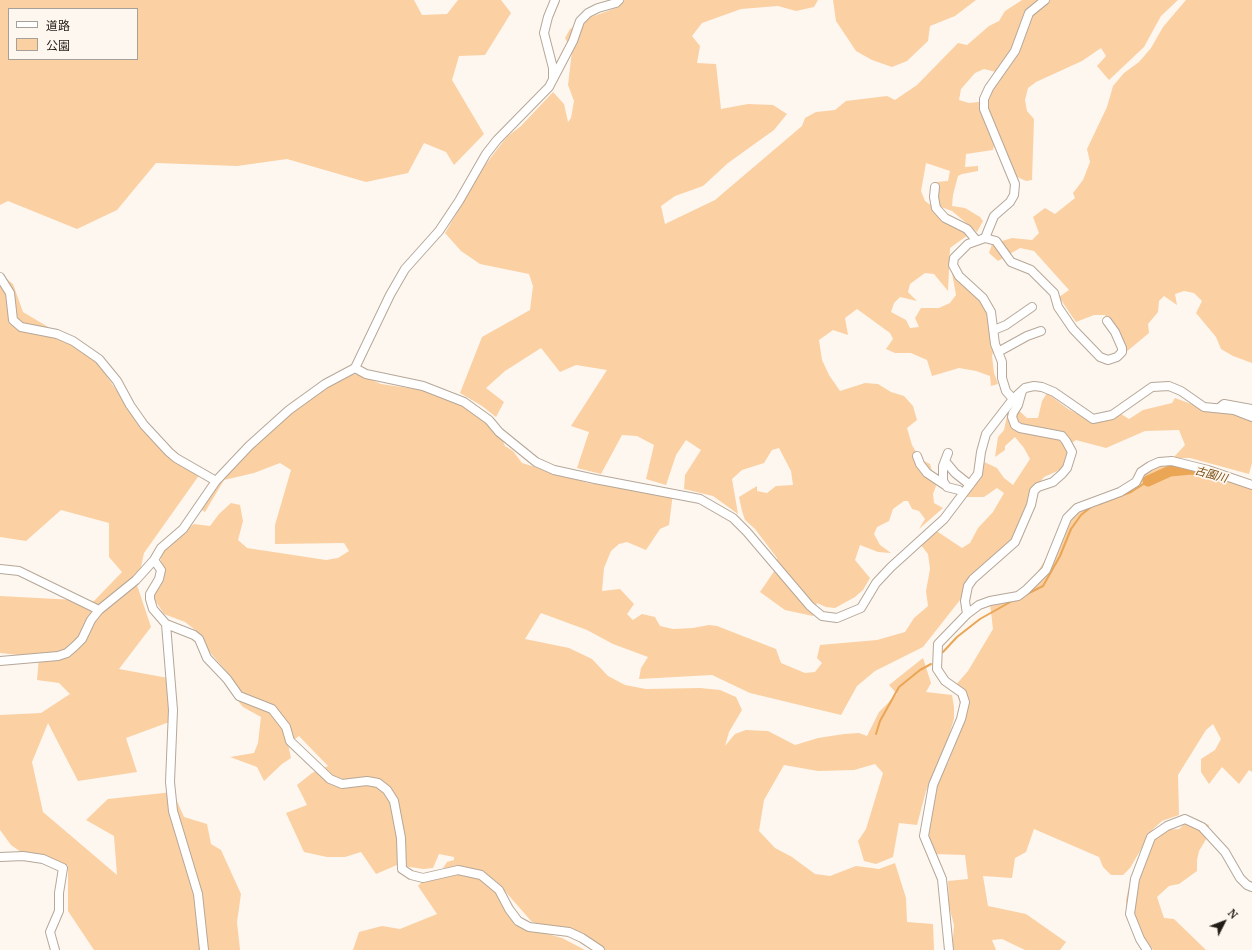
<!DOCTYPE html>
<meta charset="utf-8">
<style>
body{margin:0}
#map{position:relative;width:1252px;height:950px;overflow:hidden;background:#fdf7f0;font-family:"PT Serif","Noto Sans JP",serif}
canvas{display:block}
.legend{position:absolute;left:8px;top:8px;width:130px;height:52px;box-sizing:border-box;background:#fdf7f0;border:1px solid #a6a099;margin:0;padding:5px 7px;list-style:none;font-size:12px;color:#231d17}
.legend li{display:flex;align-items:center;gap:8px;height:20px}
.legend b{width:20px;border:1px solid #a6a099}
.north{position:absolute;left:1204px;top:902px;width:40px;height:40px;-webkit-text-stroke:3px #fdf7f0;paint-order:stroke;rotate:48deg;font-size:11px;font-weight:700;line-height:16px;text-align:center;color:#231d17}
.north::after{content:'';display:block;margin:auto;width:14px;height:18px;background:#231d17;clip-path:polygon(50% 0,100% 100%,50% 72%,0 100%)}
</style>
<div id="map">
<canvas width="1252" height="950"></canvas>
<ul class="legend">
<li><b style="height:5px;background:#fff"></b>道路</li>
<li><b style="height:11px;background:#fbd0a2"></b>公園</li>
</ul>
<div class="north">N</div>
</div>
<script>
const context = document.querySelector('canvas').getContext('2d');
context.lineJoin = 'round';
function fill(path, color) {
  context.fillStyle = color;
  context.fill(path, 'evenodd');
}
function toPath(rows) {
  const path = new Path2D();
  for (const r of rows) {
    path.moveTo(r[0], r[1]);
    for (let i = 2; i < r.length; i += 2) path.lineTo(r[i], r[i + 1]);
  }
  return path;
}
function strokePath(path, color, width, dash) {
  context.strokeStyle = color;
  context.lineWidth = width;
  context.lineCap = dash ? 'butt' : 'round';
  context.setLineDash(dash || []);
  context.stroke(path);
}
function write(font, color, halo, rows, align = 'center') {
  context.font = font + ' "PT Serif","Noto Sans JP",serif';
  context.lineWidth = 3.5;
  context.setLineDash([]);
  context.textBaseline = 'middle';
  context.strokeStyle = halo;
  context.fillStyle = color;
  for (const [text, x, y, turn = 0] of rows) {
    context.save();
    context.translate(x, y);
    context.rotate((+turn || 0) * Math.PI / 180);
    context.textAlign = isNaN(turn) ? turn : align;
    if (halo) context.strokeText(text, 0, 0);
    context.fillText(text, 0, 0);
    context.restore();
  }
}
const green = toPath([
 [0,0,414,0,422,15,447,14,458,0,501,0,511,13,485,55,459,56,452,80,484,134,454,165,446,152,424,143,408,173,366,182,287,159,237,166,156,163,117,210,77,229,8,201,0,205],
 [9,9,137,9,137,59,9,59],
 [619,0,818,0,814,7,796,11,778,6,741,9,702,23,692,36,700,46,697,63,716,64,721,109,748,104,773,105,787,114,774,130,728,163,703,186,675,196,661,206,665,224,715,200,802,126,805,118,816,112,835,110,846,101,887,96,895,100,917,85,958,43,967,45,989,26,999,21,1005,11,1022,0,1178,0,1161,16,1144,47,1109,80,1097,66,1106,56,1101,48,1082,61,1036,82,1028,88,1025,100,1027,111,1034,119,1032,180,1026,181,1013,175,986,103,996,72,984,69,975,73,961,89,959,100,969,103,979,102,980,110,994,145,993,150,966,154,965,167,978,166,978,171,962,174,958,176,953,195,952,206,965,208,980,217,983,221,977,232,952,211,941,207,935,200,933,189,936,182,948,181,950,171,926,163,921,191,925,201,964,228,968,235,950,248,948,291,934,274,925,273,910,284,908,292,917,301,900,297,894,303,891,312,906,320,910,328,919,327,915,318,921,308,939,308,950,303,956,295,952,273,964,275,991,313,997,338,992,356,994,373,998,384,991,386,990,376,976,371,959,368,932,376,927,360,911,353,895,353,886,349,893,339,890,333,857,309,845,318,848,335,833,330,819,340,822,360,829,375,840,391,865,383,878,384,891,392,904,396,913,406,917,420,907,428,912,445,920,459,930,464,936,486,933,494,934,503,943,508,919,529,925,519,919,511,912,509,908,501,904,501,893,509,889,521,877,527,874,534,880,545,891,553,878,552,860,545,855,560,870,578,863,590,855,597,835,608,826,607,817,603,813,616,785,610,760,592,775,570,777,558,755,529,745,520,742,511,739,497,757,486,757,491,767,493,776,486,793,485,791,471,779,448,772,450,764,463,742,470,732,479,738,514,713,496,684,489,685,475,701,450,686,440,676,455,666,485,646,479,654,445,637,436,622,435,601,474,577,468,589,432,571,426,607,370,576,365,560,372,541,348,505,371,486,388,504,402,496,417,482,406,460,393,482,337,530,310,533,286,529,274,480,264,461,251,445,233,483,168,498,148,508,136,521,126,553,92,564,104,568,122,571,118,574,101,568,85,572,51,565,38,570,29,591,17,619,7],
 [833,0,976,0,955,16,930,26,928,41,907,61,892,67,872,60,856,51,836,21],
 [1186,0,1252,0,1252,363,1233,356,1221,349,1216,337,1196,313,1202,301,1194,293,1184,291,1175,294,1177,305,1164,296,1159,301,1158,312,1148,324,1149,333,1125,353,1120,337,1105,315,1094,315,1076,322,1059,297,1069,290,1034,251,1020,248,998,261,989,253,992,244,1012,238,1032,240,1039,233,1033,217,1045,208,1055,214,1075,198,1073,193,1083,180,1090,162,1087,149,1107,107,1113,86,1124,73,1139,62,1151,48,1163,27],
 [0,274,13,284,23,312,90,352,128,407,200,474,144,553,137,585,151,627,119,669,168,678,172,721,126,738,137,772,78,781,48,723,32,762,43,812,117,875,114,836,86,820,108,799,173,792,184,817,207,824,211,844,221,850,241,894,237,922,240,950,94,950,68,911,68,865,31,859,11,845,0,830,0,715,41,713,70,694,59,683,37,680,39,657,0,653,0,596,94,601,122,572,109,557,109,523,61,510,26,541,0,537],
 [358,374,381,384,422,390,463,405,473,412,500,434,505,446,513,451,522,463,588,483,673,493,669,525,660,529,646,550,627,542,619,544,611,551,604,568,602,591,620,589,634,604,627,614,633,620,642,614,655,617,660,626,673,629,693,628,709,625,717,626,776,649,781,663,805,673,815,672,822,663,817,658,820,645,877,640,905,632,914,618,928,606,926,591,930,569,928,554,920,544,935,530,962,548,970,543,978,528,993,512,1004,493,997,488,984,497,964,497,980,460,997,468,1004,478,1013,485,1030,459,1024,448,1015,437,1005,446,1005,450,995,457,998,437,1004,430,1008,411,1016,408,1027,418,1038,418,1042,401,1047,393,1068,409,1092,421,1103,421,1121,414,1129,419,1143,410,1172,403,1175,398,1202,408,1235,413,1252,420,1252,463,1249,474,1190,458,1173,458,1185,445,1179,430,1145,431,1106,448,1076,440,1069,445,1062,469,1044,477,1037,486,1037,500,1014,541,975,581,923,647,875,671,857,686,841,715,750,693,712,675,639,679,641,668,648,657,613,644,587,630,541,613,525,639,569,648,592,659,608,676,625,685,646,689,700,688,720,690,736,697,742,710,729,732,725,746,735,734,746,730,768,731,795,745,818,738,844,734,859,733,867,736,879,712,897,694,889,685,923,658,931,683,926,692,952,695,954,707,954,719,947,742,926,791,917,825,899,823,893,857,876,864,864,861,858,841,866,829,883,773,875,764,854,770,818,771,784,765,764,800,759,831,775,848,792,857,815,874,830,876,856,866,879,869,895,863,906,898,907,922,933,924,934,950,593,950,573,937,545,926,532,922,496,881,478,870,462,867,443,868,447,862,454,860,454,857,439,854,433,868,423,869,397,865,376,874,361,852,345,857,327,857,304,852,286,813,307,805,297,785,312,773,328,766,299,736,288,744,291,758,282,764,264,781,257,767,230,757,254,753,258,743,261,717,243,707,230,691,228,673,206,648,194,629,185,622,164,614,154,599,151,588,163,570,159,552,167,544,194,524,210,526,219,514,231,503,240,505,243,521,238,540,247,548,326,560,338,558,349,551,344,543,275,544,275,525,291,470,280,463,254,473,224,480,205,512,197,507,217,474,226,464,236,455,268,435,284,418,287,408,294,400,337,383,349,375],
 [1159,464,1175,464,1252,483,1252,772,1249,770,1239,784,1222,767,1209,784,1201,772,1201,759,1215,750,1221,739,1213,724,1206,730,1178,775,1179,815,1162,821,1153,829,1130,868,1123,875,1111,875,1103,867,1099,857,1034,829,1026,852,1015,858,1012,878,983,876,988,906,1026,914,1066,942,1060,950,1025,950,1002,939,992,940,996,950,952,950,954,925,949,906,948,881,968,879,965,855,934,854,926,822,927,802,942,771,948,763,960,732,960,703,954,687,968,671,993,629,990,604,1019,593,1032,581,1045,560,1058,528,1070,513,1136,478],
 [1196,819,1209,825,1208,836,1199,851,1197,860,1197,871,1179,884,1169,886,1157,897,1164,918,1174,919,1206,950,1153,950,1127,916,1126,900,1130,882,1137,866,1160,830,1179,829,1188,820],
 [460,873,472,875,486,881,533,930,562,938,585,950,353,950,359,932,382,926,400,929,437,914,418,886,425,878]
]);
const stream = toPath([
 [1099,504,1131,492,1148,481],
 [1027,594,1043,586,1060,556,1071,529,1081,515,1091,507],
 [943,652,957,637,980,619,1012,601],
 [876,734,880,721,899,687,920,670,931,664]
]);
const river = toPath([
 [1148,481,1170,471,1191,469,1203,470]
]);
const minor = toPath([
 [553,79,553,68,544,33,548,17,555,0],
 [935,187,934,197,936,208,945,218,967,229,976,240],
 [985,238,996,241,1011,262,1031,270,1054,293,1058,307,1073,329,1100,357,1108,360,1117,357,1122,352,1122,348,1115,332,1107,321],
 [0,277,10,293,13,320,21,327,57,334,73,341,99,359,117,381,130,405,144,425,169,452,176,458,216,481],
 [994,330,1006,325,1032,307],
 [998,352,1027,336,1041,331],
 [355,368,366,374,423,386,464,402,489,420,499,432,536,462,554,470,595,479,700,499,733,518,747,532,810,606,822,616,837,618,861,608,876,583,891,567,944,519,978,474,981,452,986,434,1013,399,1025,388,1034,386,1042,387,1054,392,1093,419,1112,415,1152,387,1169,386,1181,391,1204,407,1234,410,1252,417],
 [1013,399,1006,391,1002,378,1002,362,995,344,991,312,983,298,959,276,953,265,954,258,968,244,985,238,994,216,1010,202,1014,195,1015,184,984,109,984,99,989,88,1015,51,1029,13,1045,0],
 [1219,408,1224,404,1252,409],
 [948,453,943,466,943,481,947,487,959,490,963,494],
 [917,456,920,464,927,473,945,485],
 [945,461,955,473,970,485],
 [154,560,161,570,159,579,150,594,150,599,153,609,166,624,194,635,199,639,207,658,227,679,239,696,272,709,286,727,290,741,330,779,342,784,367,781,378,783,387,790,394,801,401,838,402,869,411,875,423,878,458,870,481,875,499,890,509,909,518,921,529,927,569,932,582,938,600,950],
 [0,569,19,571,99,610],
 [967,614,979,605,990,601,1018,596,1026,590,1046,570,1067,518,1077,508,1120,492,1136,482,1141,472,1150,466,1159,462,1172,461,1208,470,1252,485],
 [166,624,173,710,170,782,173,811,198,894,204,950],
 [0,661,58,656,67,653,75,646,82,639,91,620,99,610,136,580,154,560,161,548,183,529,216,481,249,446,289,410,325,384,355,368,390,295,405,269,439,231,459,201,486,154,497,140,549,87,573,41,580,21,588,13,598,8,616,3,619,0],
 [0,857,23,856,43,859,63,868,59,893,59,911,50,932,55,950],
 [949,950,942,879,924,836,933,785,961,719,965,702,962,693,945,681,937,669,938,644,967,614,965,601,968,586,973,579,1015,542,1031,505,1034,491,1038,487,1053,482,1062,474,1067,468,1072,452,1066,441,1062,436,1020,428,1015,425,1012,417,1013,413,1018,405,1022,391],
 [1147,950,1140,939,1130,914,1135,879,1151,837,1167,826,1185,819,1202,827,1225,852,1240,878,1247,885,1252,887]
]);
const waterNames = [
 ["古園川",1211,475,15]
];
fill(green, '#fbd0a2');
strokePath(stream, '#eaa555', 2);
strokePath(river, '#eaa555', 11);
strokePath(minor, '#b6a798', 10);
strokePath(minor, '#fff', 8);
write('italic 11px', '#794c0f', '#fdf7f0', waterNames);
</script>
